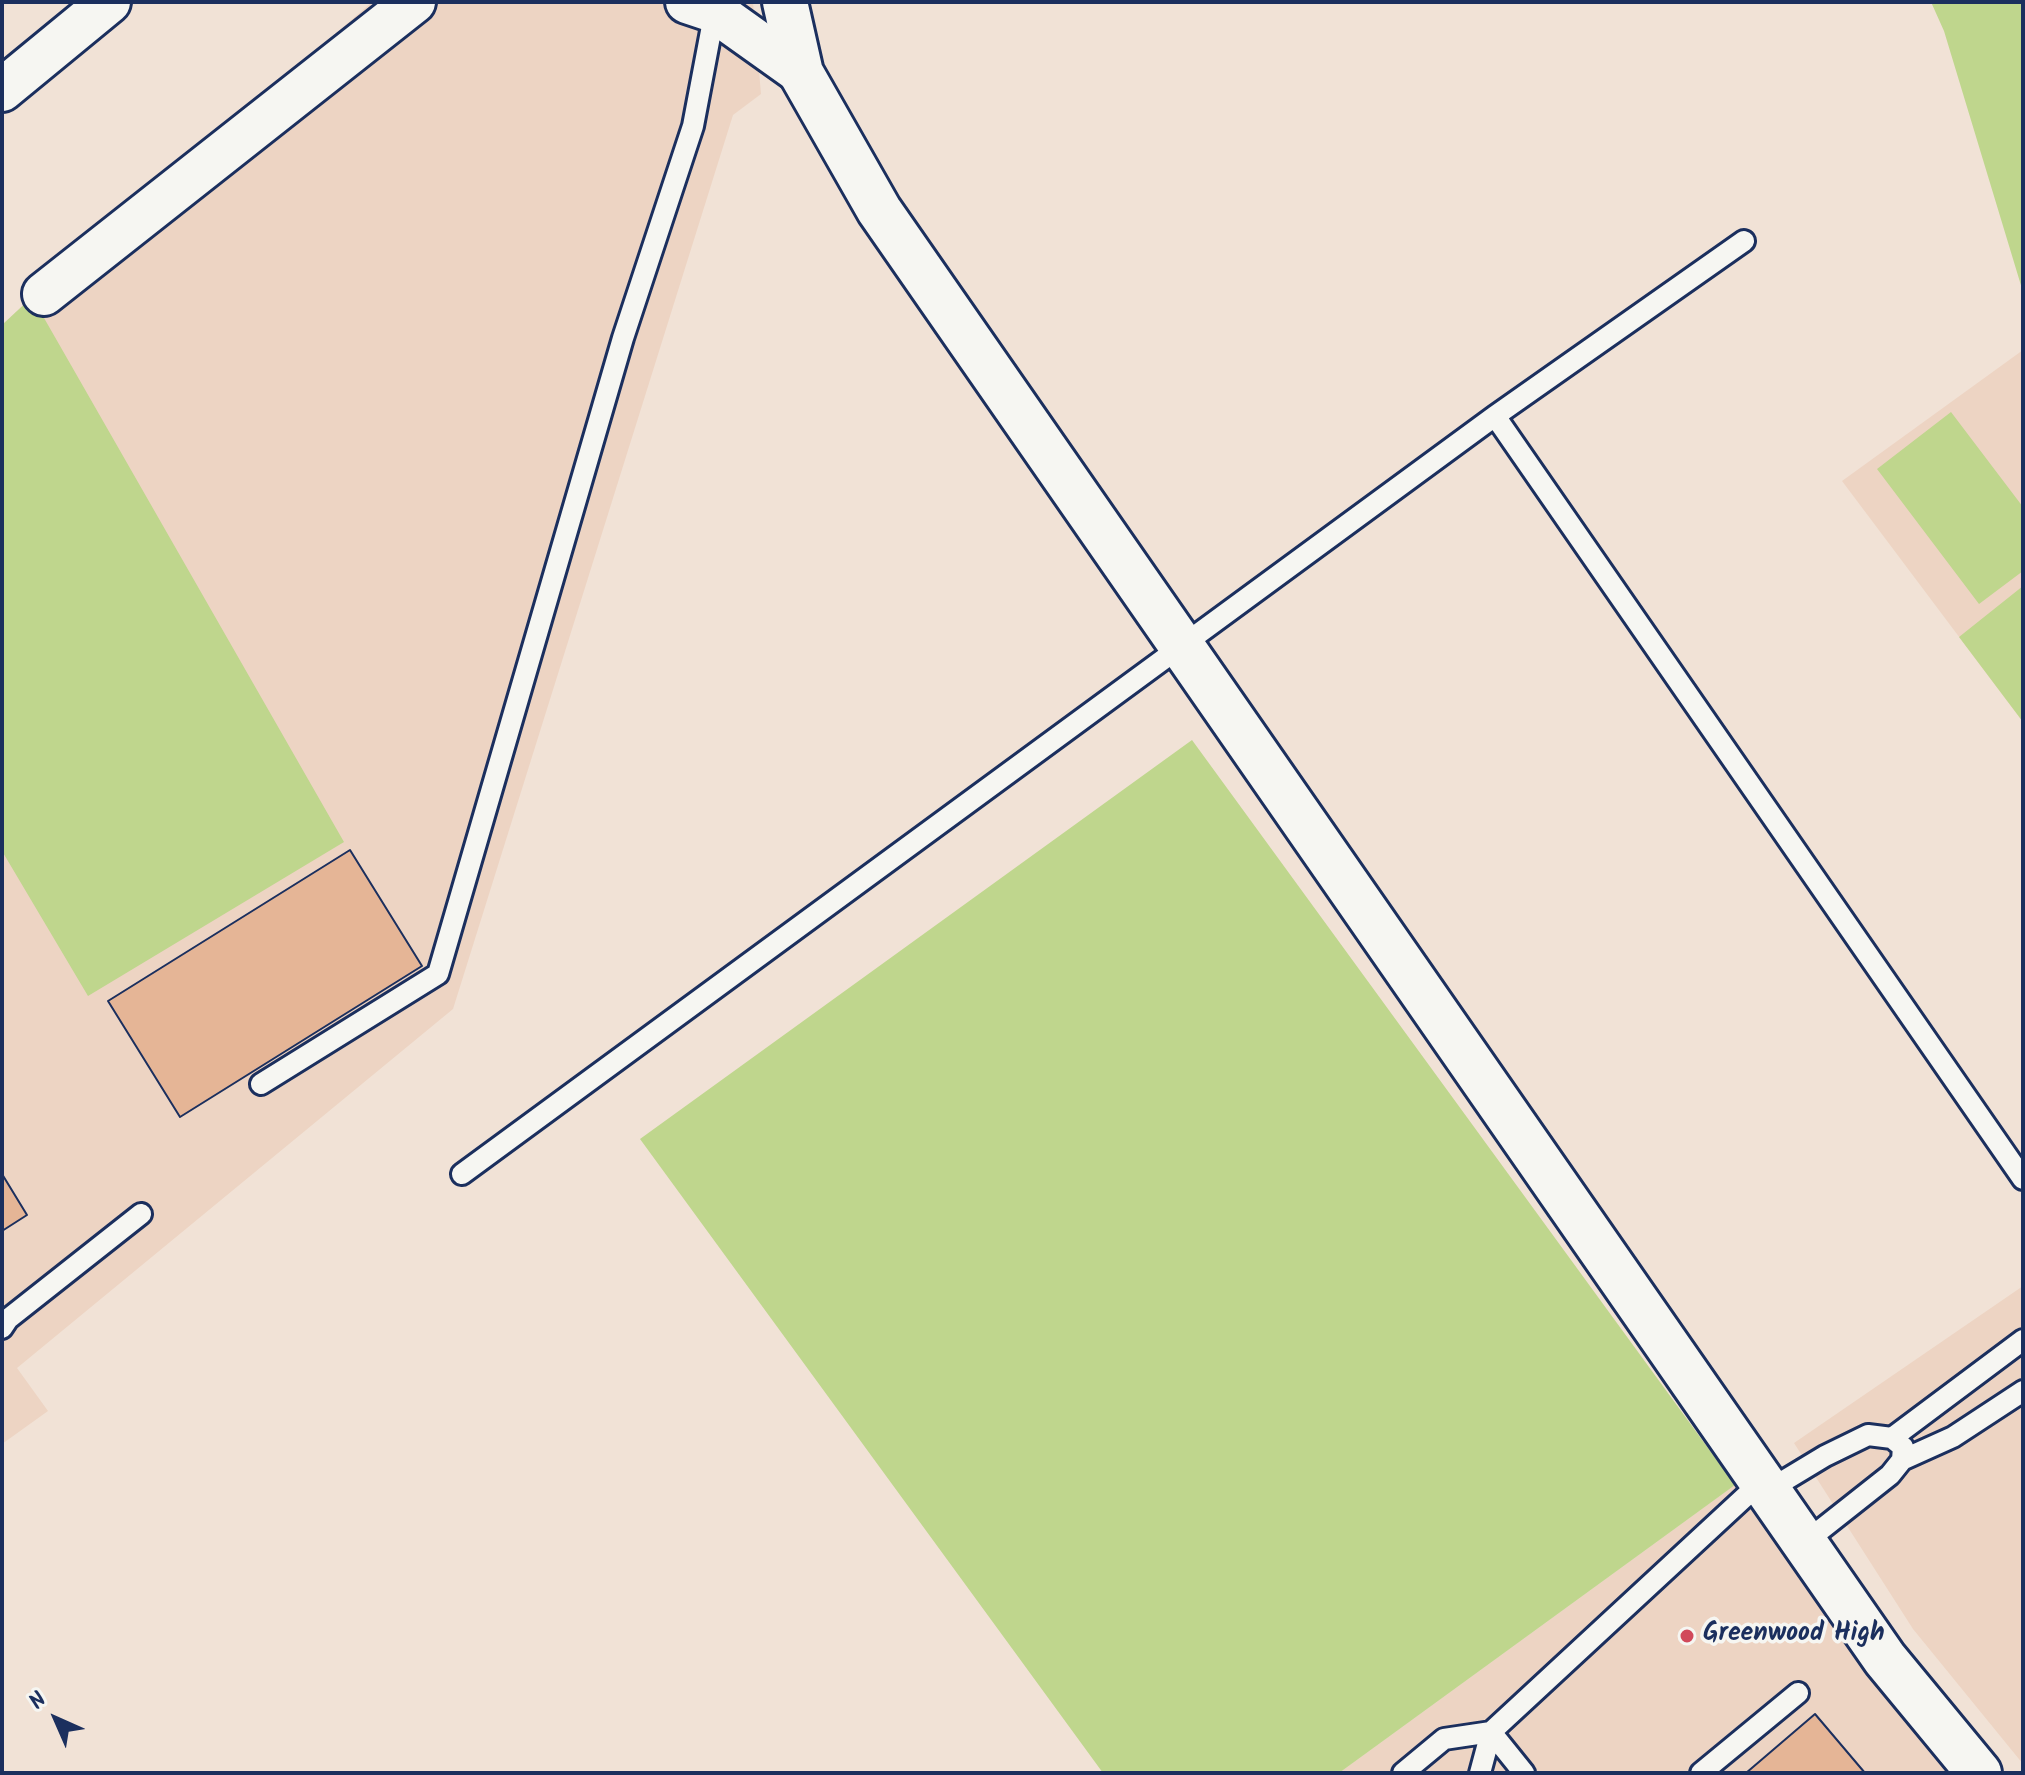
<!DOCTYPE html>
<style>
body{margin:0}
#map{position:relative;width:2025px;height:1775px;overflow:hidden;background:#f1e2d6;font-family:Kalam,sans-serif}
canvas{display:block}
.frame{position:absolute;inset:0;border:4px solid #1b2f5e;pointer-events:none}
.north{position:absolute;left:16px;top:1679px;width:80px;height:80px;-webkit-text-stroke:6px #f6f6f2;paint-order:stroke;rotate:315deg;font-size:22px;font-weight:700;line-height:32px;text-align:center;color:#1b2f5e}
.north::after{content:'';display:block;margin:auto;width:28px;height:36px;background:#1b2f5e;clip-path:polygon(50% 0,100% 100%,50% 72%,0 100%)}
</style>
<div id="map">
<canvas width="2025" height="1775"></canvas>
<div class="frame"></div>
<div class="north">N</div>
</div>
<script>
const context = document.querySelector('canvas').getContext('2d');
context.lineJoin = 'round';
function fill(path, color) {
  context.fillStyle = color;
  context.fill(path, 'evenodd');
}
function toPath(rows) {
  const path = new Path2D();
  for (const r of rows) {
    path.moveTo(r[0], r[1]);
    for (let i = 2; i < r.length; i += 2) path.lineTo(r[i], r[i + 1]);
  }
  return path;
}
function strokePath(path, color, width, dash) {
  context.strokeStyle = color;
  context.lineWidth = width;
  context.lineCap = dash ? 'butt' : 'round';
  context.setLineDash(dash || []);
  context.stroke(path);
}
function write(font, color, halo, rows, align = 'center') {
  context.font = font + ' Kalam,sans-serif';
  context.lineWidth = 7;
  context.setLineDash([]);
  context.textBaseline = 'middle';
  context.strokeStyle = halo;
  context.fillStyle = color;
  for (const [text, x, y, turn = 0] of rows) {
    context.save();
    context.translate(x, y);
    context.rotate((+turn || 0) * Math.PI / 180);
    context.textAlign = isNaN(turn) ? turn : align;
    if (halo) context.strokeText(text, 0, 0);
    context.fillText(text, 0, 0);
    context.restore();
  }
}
const built = toPath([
 [372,2,753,2,761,94,733,115,453,1009,17,1368,48,1411,2,1444,2,325,32,297],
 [2023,350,2023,722,1842,481],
 [2023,1286,2023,1764,1913,1629,1794,1443],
 [1735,1485,1744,1500,1951,1773,1339,1773]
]);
const green = toPath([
 [1931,2,2023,2,2023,292,1944,31],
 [32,297,344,842,88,996,2,851,2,325],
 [1951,412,2023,507,2023,571,1979,604,1877,469],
 [2023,586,2023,722,1959,637],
 [1192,740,1735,1485,1339,1773,1103,1773,640,1139]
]);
const building = toPath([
 [350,850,422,966,180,1117,108,1001,350,850],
 [2,1174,27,1215,2,1231,2,1174],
 [1815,1714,1865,1773,1746,1773,1815,1714]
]);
const service = toPath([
 [1495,416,2023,1179],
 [261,1084,438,974,623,338,693,126,715,10],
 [462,1174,1495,416,1744,241],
 [2,1328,8,1319,141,1214],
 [1892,1438,2023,1340],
 [1902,1460,1953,1437,2023,1391],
 [1767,1491,1825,1456,1868,1435,1892,1438,1903,1447,1902,1460,1890,1475,1804,1543],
 [1491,1732,1524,1773],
 [1403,1773,1444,1739,1491,1732],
 [1480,1773,1491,1732,1761,1482],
 [1701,1773,1798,1693]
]);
const minor = toPath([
 [687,2,714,11,801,73],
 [2,90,109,2],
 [44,294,414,2]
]);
const tertiary = toPath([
 [785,2,801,73,879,210,1885,1659,1979,1773]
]);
const markers = [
 [1687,1636,8,"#d1495b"]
];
const poiNames = [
 ["Greenwood High",1703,1636]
];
fill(built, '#edd4c3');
fill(green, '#bfd68d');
fill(building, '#e5b596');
strokePath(building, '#1b2f5e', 2);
strokePath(service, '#1b2f5e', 26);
strokePath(minor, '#1b2f5e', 48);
strokePath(tertiary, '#1b2f5e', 50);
strokePath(service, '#f6f6f2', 20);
strokePath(minor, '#f6f6f2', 42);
strokePath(tertiary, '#f6f6f2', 44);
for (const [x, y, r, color] of markers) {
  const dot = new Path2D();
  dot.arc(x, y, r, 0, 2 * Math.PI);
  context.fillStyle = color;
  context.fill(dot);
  strokePath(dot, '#f6f6f2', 3);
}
write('bold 26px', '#1b2f5e', '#f6f6f2', poiNames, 'left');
</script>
